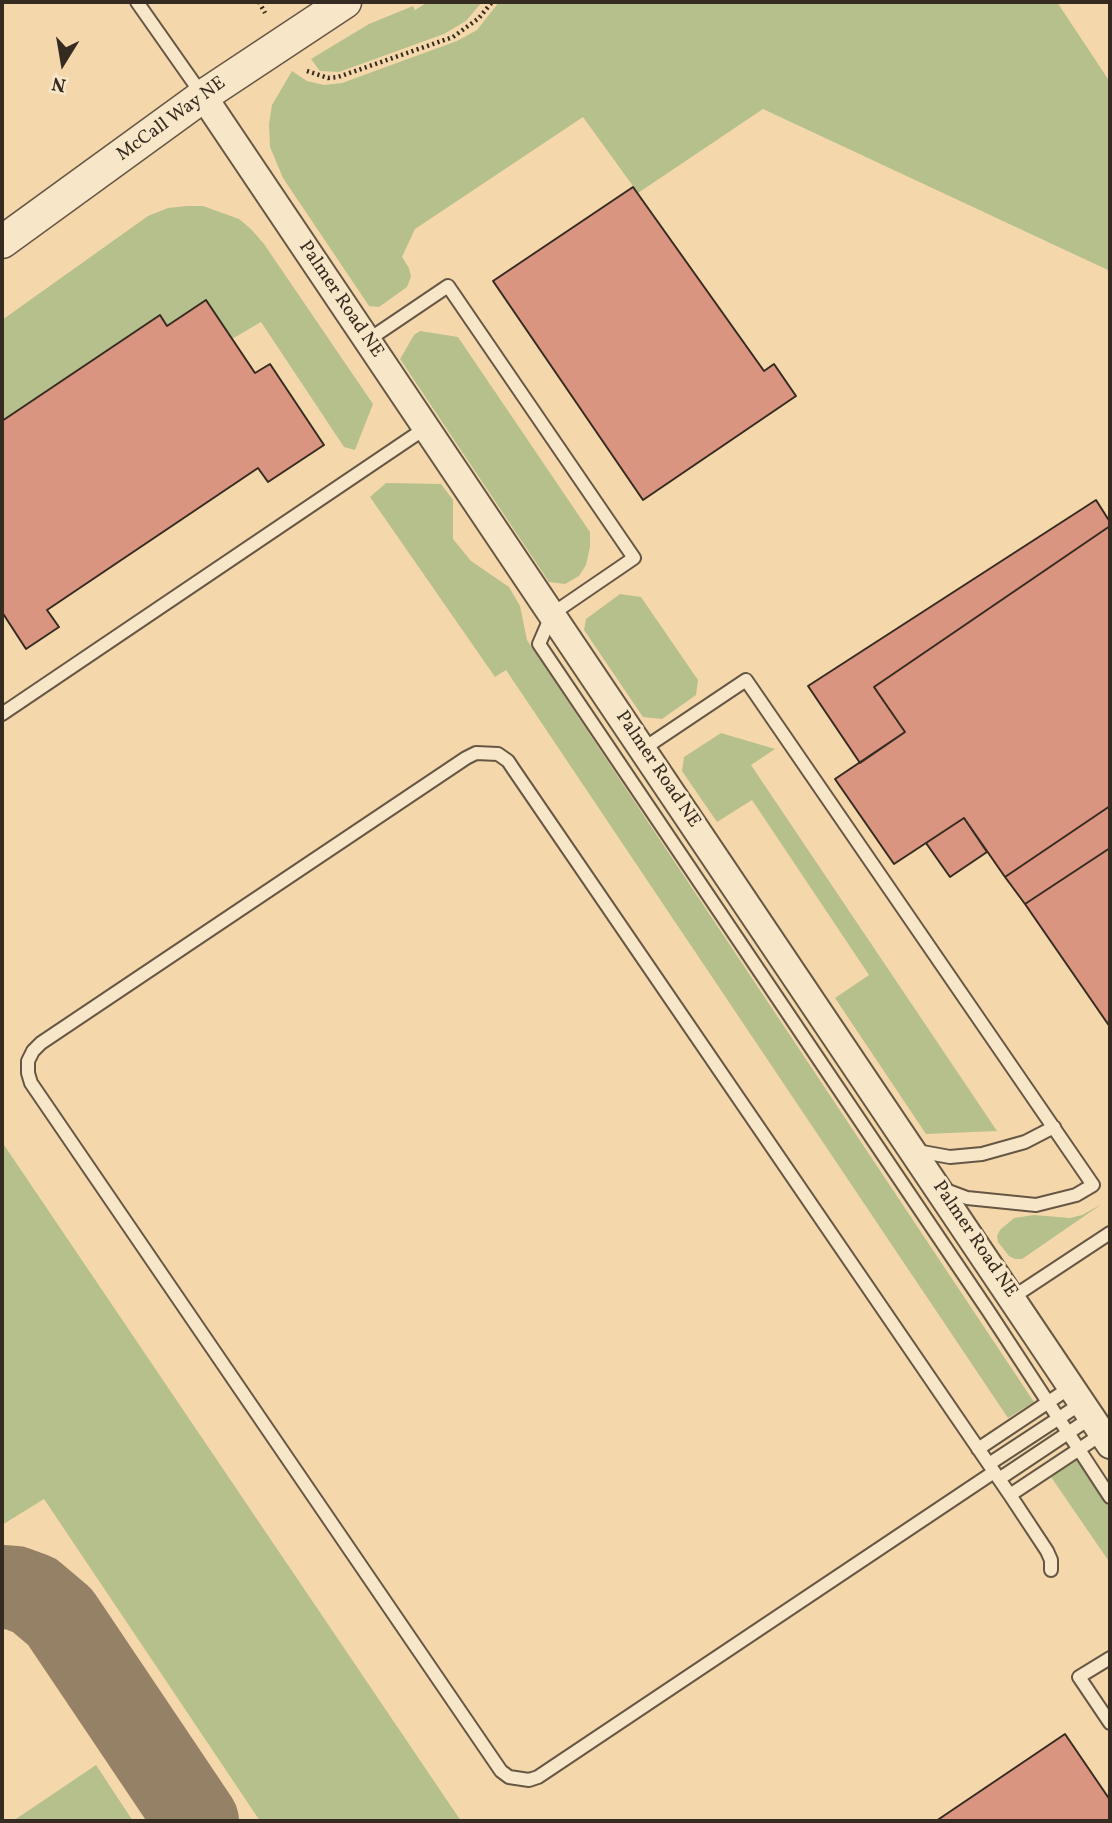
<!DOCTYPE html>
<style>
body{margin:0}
#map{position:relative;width:1112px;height:1823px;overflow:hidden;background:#f4d8ab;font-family:Vollkorn,serif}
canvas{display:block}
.frame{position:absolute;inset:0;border:4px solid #362b21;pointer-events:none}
.north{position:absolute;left:28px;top:28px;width:70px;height:70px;-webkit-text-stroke:5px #f8e6c8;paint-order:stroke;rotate:191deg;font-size:19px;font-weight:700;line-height:28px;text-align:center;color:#362b21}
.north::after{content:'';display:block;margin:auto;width:24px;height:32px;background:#362b21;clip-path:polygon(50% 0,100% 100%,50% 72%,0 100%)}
</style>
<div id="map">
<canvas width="1112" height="1823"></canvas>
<div class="frame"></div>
<div class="north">N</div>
</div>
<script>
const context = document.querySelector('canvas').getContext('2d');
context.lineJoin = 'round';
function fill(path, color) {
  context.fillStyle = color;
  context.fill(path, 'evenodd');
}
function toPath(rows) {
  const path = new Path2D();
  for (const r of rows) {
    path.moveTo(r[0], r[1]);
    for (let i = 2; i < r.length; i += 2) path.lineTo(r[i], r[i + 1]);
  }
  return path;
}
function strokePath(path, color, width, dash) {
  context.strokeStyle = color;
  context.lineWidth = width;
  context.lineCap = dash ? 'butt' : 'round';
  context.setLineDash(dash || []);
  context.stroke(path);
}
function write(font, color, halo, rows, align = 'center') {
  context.font = font + ' Vollkorn,serif';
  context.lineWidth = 6;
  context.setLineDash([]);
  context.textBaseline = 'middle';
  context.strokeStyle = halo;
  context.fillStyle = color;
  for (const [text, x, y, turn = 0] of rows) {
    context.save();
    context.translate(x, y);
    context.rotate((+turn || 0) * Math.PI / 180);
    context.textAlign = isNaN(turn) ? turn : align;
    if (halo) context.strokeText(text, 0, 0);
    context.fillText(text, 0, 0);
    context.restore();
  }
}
const green = toPath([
 [428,2,482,2,466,21,444,34,339,72,320,71,311,59,369,24,413,6,415,10],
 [499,2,1057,2,1110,82,1110,271,763,109,638,193,583,117,415,229,402,257,409,268,411,277,407,287,379,307,369,306,283,178,270,147,269,124,272,105,292,71,307,81,324,85,342,83,457,41,477,30],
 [187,206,203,206,239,219,251,229,264,244,373,404,355,450,344,447,261,322,232,339,206,300,167,326,160,316,2,421,2,320,148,216,168,208],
 [420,331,458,337,590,532,590,547,586,565,579,576,565,584,549,582,400,359,414,335],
 [386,483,441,484,453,500,453,539,471,561,509,587,520,606,527,640,1034,1402,1008,1418,506,670,495,677,370,497],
 [620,594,641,597,698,680,696,695,662,719,643,717,584,630,586,619],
 [721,733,775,749,751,765,997,1131,926,1134,835,998,869,975,752,800,717,822,682,771,684,757],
 [2,1142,461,1821,260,1821,44,1499,2,1525],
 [1102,1204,1022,1259,1015,1259,1009,1256,998,1242,997,1236,1000,1230,1014,1218,1034,1215,1070,1218,1082,1215],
 [1077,1460,1110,1508,1110,1563,1051,1477],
 [96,1765,133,1821,13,1821]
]);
const taxiway = toPath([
 [2,1587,15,1588,34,1595,60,1617,197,1821]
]);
const building = toPath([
 [633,187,764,371,774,364,796,396,643,500,493,281,633,187],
 [206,300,255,373,270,364,324,445,268,482,258,468,47,610,59,627,26,649,2,612,2,421,160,315,167,326,206,300],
 [1096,500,1110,522,1110,526,874,687,905,732,860,763,808,686,1096,500],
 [1110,526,1110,806,1005,877,964,818,894,864,835,779,905,732,874,687,1110,526],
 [1110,806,1110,848,1025,904,1005,877,1110,806],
 [964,818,987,852,950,877,926,843,964,818],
 [1110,848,1110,1027,1025,904,1110,848],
 [1065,1734,1110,1800,1110,1821,936,1821,1065,1734]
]);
const path = toPath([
 [259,2,265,13],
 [307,71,328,78,338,77,453,37,479,18,492,2]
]);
const service = toPath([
 [137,2,203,96],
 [368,340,448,286,634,558,552,614,539,644,989,1312,1110,1497],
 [2,714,427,427],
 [643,749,746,680,1093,1185,1076,1195,1036,1205,967,1198,943,1189],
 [917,1151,950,1157,982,1154,1025,1142,1054,1127],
 [1013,1297,1110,1233],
 [978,1449,1071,1387],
 [989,1464,1082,1403],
 [994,1472,538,1777,529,1780,509,1777,501,1771,31,1083,28,1073,28,1061,33,1051,41,1043,466,758,476,753,498,754,508,761,514,770,1010,1495,1047,1551,1051,1560,1051,1570],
 [999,1479,1092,1417],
 [1010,1495,1102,1434],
 [1110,1658,1079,1677,1110,1723]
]);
const minor = toPath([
 [203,96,1110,1445]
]);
const tertiary = toPath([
 [2,242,203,96,345,2]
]);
const streetNames = [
 ["McCall Way NE",172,120,-36],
 ["Palmer Road NE",340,300,56],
 ["Palmer Road NE",657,770,56],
 ["Palmer Road NE",974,1240,56]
];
fill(green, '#b6c08d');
strokePath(taxiway, '#958266', 84);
fill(building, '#d99580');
strokePath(building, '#362b21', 2);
strokePath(service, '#665644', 16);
strokePath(minor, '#665644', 30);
strokePath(tertiary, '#665644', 35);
strokePath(path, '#362b21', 4.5, [2, 3.5]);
strokePath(service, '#f8e6c8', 12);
strokePath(minor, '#f8e6c8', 26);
strokePath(tertiary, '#f8e6c8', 32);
write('19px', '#362b21', '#f8e6c8', streetNames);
</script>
